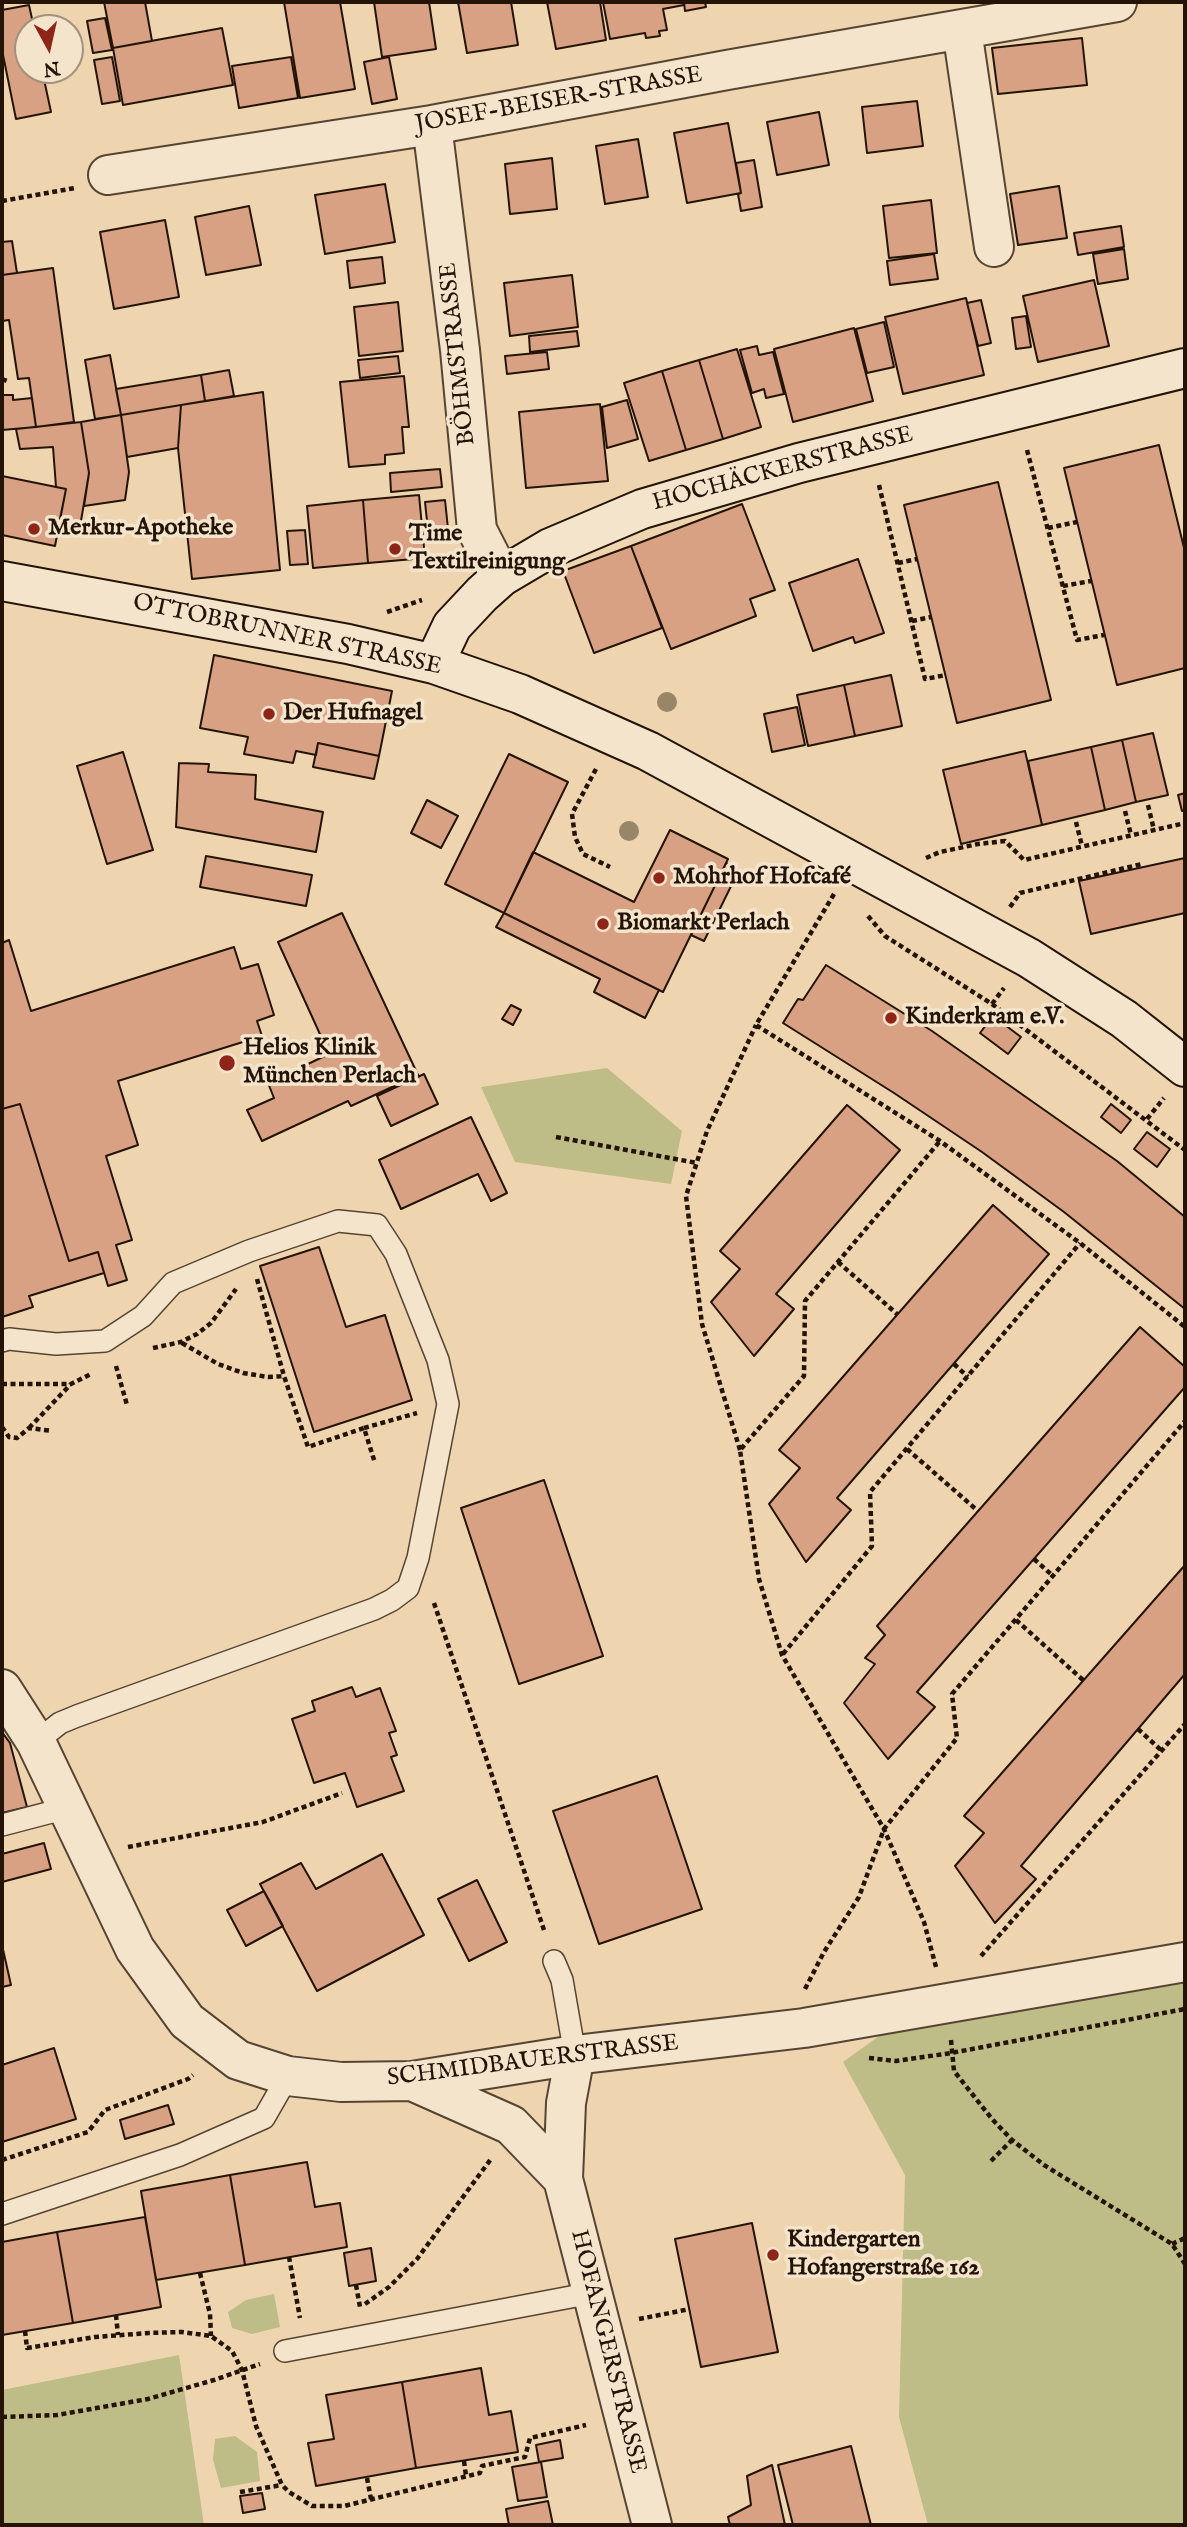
<!DOCTYPE html>
<meta charset="utf-8">
<style>
body{margin:0}
#map{position:relative;width:1187px;height:2527px;overflow:hidden;background:#eed5af;font-family:"IM FELL English",serif}
canvas{display:block}
.frame{position:absolute;inset:0;border:4px solid #241408;pointer-events:none}
.north{position:absolute;left:14px;top:14px;width:70px;height:70px;box-sizing:border-box;background:#f4e4cb;border:2px solid #a1917d;border-radius:50%;rotate:172deg;font-size:19px;font-weight:700;line-height:28px;text-align:center;color:#241408}
.north::after{content:'';display:block;margin:auto;width:24px;height:32px;background:#8f2418;clip-path:polygon(50% 0,100% 100%,50% 72%,0 100%)}
</style>
<div id="map">
<canvas width="1187" height="2527"></canvas>
<div class="frame"></div>
<div class="north">N</div>
</div>
<script>
const context = document.querySelector('canvas').getContext('2d');
context.lineJoin = 'round';
function fill(path, color) {
  context.fillStyle = color;
  context.fill(path, 'evenodd');
}
function toPath(rows) {
  const path = new Path2D();
  for (const r of rows) {
    path.moveTo(r[0], r[1]);
    for (let i = 2; i < r.length; i += 2) path.lineTo(r[i], r[i + 1]);
  }
  return path;
}
function strokePath(path, color, width, dash) {
  context.strokeStyle = color;
  context.lineWidth = width;
  context.lineCap = dash ? 'butt' : 'round';
  context.setLineDash(dash || []);
  context.stroke(path);
}
function write(font, color, halo, rows, align = 'center') {
  context.font = font + ' "IM FELL English",serif';
  context.lineWidth = 7;
  context.setLineDash([]);
  context.textBaseline = 'middle';
  context.strokeStyle = halo;
  context.fillStyle = color;
  for (const [text, x, y, turn = 0] of rows) {
    context.save();
    context.translate(x, y);
    context.rotate((+turn || 0) * Math.PI / 180);
    context.textAlign = isNaN(turn) ? turn : align;
    if (halo) context.strokeText(text, 0, 0);
    context.fillText(text, 0, 0);
    context.restore();
  }
}
const green = toPath([
 [607,1068,682,1131,671,1184,515,1162,481,1087],
 [1185,1970,1185,2525,928,2525,899,2417,905,2175,843,2062,907,2016],
 [274,2294,280,2327,252,2334,232,2328,228,2312,246,2300],
 [179,2355,204,2525,2,2525,2,2390],
 [235,2436,257,2452,260,2481,221,2488,213,2460,215,2439]
]);
const building = toPath([
 [104,2,145,2,152,41,113,48,104,2],
 [284,2,340,2,355,89,300,98,284,2],
 [374,2,429,2,436,49,382,57,374,2],
 [458,2,511,2,518,45,467,53,458,2],
 [547,2,600,2,606,40,556,49,547,2],
 [603,2,683,2,684,5,663,9,667,30,659,31,660,36,646,38,645,33,610,39,603,2],
 [684,2,705,2,706,7,685,11,684,2],
 [29,5,34,28,28,28,28,70,42,70,51,112,16,119,2,50,2,10,29,5],
 [105,18,112,50,93,53,87,21,105,18],
 [222,28,233,85,123,105,113,48,222,28],
 [1082,38,1087,85,998,94,992,48,1082,38],
 [112,57,120,101,102,104,94,60,112,57],
 [291,57,298,98,239,108,232,66,291,57],
 [389,57,397,99,372,104,364,62,389,57],
 [917,101,923,146,867,153,862,107,917,101],
 [819,112,829,165,777,175,767,122,819,112],
 [728,123,741,193,687,203,674,133,728,123],
 [638,139,648,197,605,204,596,146,638,139],
 [552,158,557,209,510,214,505,164,552,158],
 [754,160,762,207,741,211,738,194,741,193,736,163,754,160],
 [385,184,395,242,325,254,315,195,385,184],
 [1059,186,1067,238,1018,245,1010,194,1059,186],
 [931,200,937,253,889,258,883,206,931,200],
 [249,206,261,265,206,275,195,217,249,206],
 [165,220,179,297,114,309,100,232,165,220],
 [1121,226,1124,247,1078,255,1074,233,1121,226],
 [12,241,17,273,2,275,2,242,12,241],
 [1124,249,1128,279,1098,284,1093,254,1124,249],
 [934,254,938,279,890,285,887,261,934,254],
 [382,257,385,283,350,288,347,261,382,257],
 [53,268,74,422,36,427,29,378,18,379,9,320,2,321,2,275,53,268],
 [572,275,578,327,510,336,504,283,572,275],
 [1094,280,1109,346,1038,362,1023,296,1094,280],
 [966,298,984,375,903,394,885,317,966,298],
 [981,300,991,343,978,346,967,303,981,300],
 [398,302,403,351,359,356,354,307,398,302],
 [1026,316,1031,347,1016,349,1012,318,1026,316],
 [884,322,894,367,867,373,856,329,884,322],
 [854,328,873,401,793,422,774,349,854,328],
 [577,331,579,346,530,352,529,336,577,331],
 [757,346,759,355,773,352,784,394,766,398,764,389,752,393,740,350,757,346],
 [737,349,761,427,723,439,699,360,737,349],
 [547,352,549,369,507,374,505,356,547,352],
 [110,355,121,415,95,419,85,360,110,355],
 [398,356,400,373,360,378,358,360,398,356],
 [699,360,723,439,686,450,662,371,699,360],
 [229,370,234,396,205,401,201,375,229,370],
 [662,371,686,450,649,461,624,383,662,371],
 [201,375,205,401,121,415,116,389,201,375],
 [404,376,409,427,402,427,404,453,385,455,385,464,349,467,340,382,404,376],
 [263,392,280,570,192,579,178,448,181,405,263,392],
 [2,395,13,395,13,400,32,398,36,427,2,430,2,395],
 [627,400,638,439,607,448,602,407,627,400],
 [600,404,608,481,526,488,519,412,600,404],
 [181,405,178,448,127,457,121,415,181,405],
 [121,415,129,472,125,500,84,506,89,473,81,422,121,415],
 [81,422,89,473,79,533,58,529,66,489,56,487,53,447,20,449,16,429,81,422],
 [1159,445,1185,552,1185,668,1117,685,1064,468,1159,445],
 [440,469,442,487,391,492,390,473,440,469],
 [2,476,66,489,55,546,2,535,2,476],
 [998,482,1051,700,957,723,904,505,998,482],
 [419,495,425,558,368,563,363,500,419,495],
 [363,500,368,563,313,568,307,506,363,500],
 [445,500,449,538,429,540,425,502,445,500],
 [742,504,775,590,750,599,756,616,671,649,631,546,742,504],
 [305,530,308,564,290,565,287,531,305,530],
 [631,546,662,628,594,653,563,571,631,546],
 [858,559,884,633,855,643,853,637,813,651,789,583,858,559],
 [214,655,392,691,379,756,318,743,316,755,296,751,293,763,244,754,248,737,200,728,214,655],
 [891,675,902,726,855,736,844,685,891,675],
 [844,685,855,736,808,746,797,695,844,685],
 [797,707,805,745,772,752,764,714,797,707],
 [1153,733,1168,795,1136,802,1122,740,1153,733],
 [1122,740,1136,802,1105,810,1091,747,1122,740],
 [318,743,379,756,374,779,313,767,318,743],
 [1091,747,1105,810,1042,825,1028,761,1091,747],
 [1025,751,1042,825,961,844,943,770,1025,751],
 [123,752,153,850,107,864,77,766,123,752],
 [509,754,568,782,504,913,445,884,509,754],
 [179,763,209,764,208,772,256,775,255,799,323,812,316,852,176,827,179,763],
 [1185,793,1185,811,1182,811,1178,795,1185,793],
 [427,800,458,816,441,848,411,833,427,800],
 [670,830,728,859,663,992,504,913,533,852,634,902,670,830],
 [206,856,312,875,306,906,200,887,206,856],
 [1185,858,1185,913,1091,934,1079,881,1185,858],
 [726,863,739,870,704,941,691,935,726,863],
 [342,913,418,1075,351,1106,348,1101,262,1141,247,1110,274,1098,268,1083,329,1054,278,942,342,913],
 [504,913,659,990,645,1018,594,992,600,979,496,927,504,913],
 [9,940,31,1011,234,947,241,969,258,964,274,1015,257,1021,262,1036,118,1081,138,1145,106,1156,132,1240,116,1245,127,1280,108,1286,98,1252,69,1261,20,1104,2,1109,2,943,9,940],
 [826,965,932,1031,1117,1161,1185,1217,1185,1309,1064,1212,982,1152,894,1093,783,1023,798,999,803,1000,826,965],
 [511,1005,521,1010,513,1025,502,1019,511,1005],
 [993,1016,1021,1037,1008,1054,980,1033,993,1016],
 [424,1074,438,1104,391,1126,377,1096,424,1074],
 [20,1104,69,1261,98,1252,104,1273,29,1296,33,1307,2,1317,2,1109,20,1104],
 [1111,1104,1131,1120,1121,1133,1101,1117,1111,1104],
 [847,1105,900,1150,776,1294,794,1309,754,1356,711,1302,740,1269,720,1251,847,1105],
 [471,1117,507,1193,491,1201,478,1174,401,1209,379,1160,471,1117],
 [1147,1132,1170,1149,1157,1167,1134,1149,1147,1132],
 [993,1205,1049,1254,837,1498,851,1510,806,1562,769,1504,800,1468,779,1450,993,1205],
 [319,1247,346,1327,385,1315,412,1400,314,1432,260,1266,319,1247],
 [1140,1327,1185,1367,1185,1387,917,1692,935,1707,888,1759,844,1703,875,1664,865,1658,885,1635,877,1626,1140,1327],
 [544,1480,603,1656,519,1684,461,1508,544,1480],
 [1185,1565,1185,1674,1021,1866,1036,1879,995,1923,955,1866,984,1833,964,1816,1185,1565],
 [352,1687,356,1697,380,1688,396,1731,389,1733,397,1755,391,1757,404,1791,357,1807,345,1773,314,1783,292,1719,315,1711,312,1701,352,1687],
 [2,1732,10,1743,27,1807,2,1813,2,1732],
 [657,1776,702,1909,599,1944,553,1811,657,1776],
 [44,1843,51,1869,2,1882,2,1854,44,1843],
 [382,1854,424,1935,317,1991,260,1884,301,1863,316,1889,382,1854],
 [477,1880,507,1942,469,1961,438,1899,477,1880],
 [264,1891,283,1926,246,1946,227,1910,264,1891],
 [2,1945,11,1985,2,1987,2,1945],
 [54,2048,76,2119,2,2142,2,2065,54,2048],
 [168,2105,174,2124,125,2139,120,2120,168,2105],
 [307,2162,315,2207,340,2203,347,2247,245,2265,230,2175,307,2162],
 [230,2175,245,2265,156,2280,141,2191,230,2175],
 [145,2217,161,2307,73,2323,57,2232,145,2217],
 [752,2223,778,2352,701,2367,675,2239,752,2223],
 [57,2232,73,2323,2,2335,2,2242,57,2232],
 [371,2248,376,2281,349,2286,344,2253,371,2248],
 [481,2368,489,2415,511,2411,518,2452,416,2468,402,2382,481,2368],
 [402,2382,416,2468,316,2486,308,2443,334,2439,326,2395,402,2382],
 [560,2440,563,2458,539,2462,536,2445,560,2440],
 [851,2446,871,2525,793,2525,778,2465,851,2446],
 [541,2462,547,2497,518,2501,512,2467,541,2462],
 [772,2465,785,2525,730,2525,728,2517,751,2505,747,2476,772,2465],
 [262,2493,265,2509,243,2513,240,2496,262,2493],
 [548,2501,553,2525,509,2525,506,2509,548,2501]
]);
const path = toPath([
 [2,201,75,188],
 [2,379,7,381],
 [1027,450,1077,640,1104,635],
 [879,485,925,679,946,675],
 [1048,528,1077,522],
 [898,563,917,559],
 [1063,586,1091,581],
 [387,612,422,600],
 [912,621,931,617],
 [596,769,572,814,575,837,583,854,610,867],
 [1148,805,1154,830],
 [1125,811,1131,835],
 [1076,822,1082,846],
 [926,858,940,852,978,844,1005,841,1024,860,1185,823],
 [834,894,756,1025,940,1141,1080,1243,1185,1327],
 [1010,907,1020,893,1142,864],
 [868,916,885,936,992,1004,1185,1150],
 [992,1004,1004,988],
 [1147,1119,1164,1098],
 [556,1137,697,1163],
 [838,1262,897,1314],
 [257,1279,284,1376,308,1447,364,1428,375,1463],
 [182,1343,218,1364,243,1373,268,1377,284,1376],
 [153,1348,181,1342,197,1334,211,1323,236,1289],
 [954,1364,968,1377],
 [116,1366,127,1405],
 [2,1384,71,1384],
 [2,1427,9,1437,17,1438,29,1428,52,1431],
 [29,1428,71,1384,91,1374],
 [364,1428,417,1413],
 [907,1449,978,1511],
 [740,1450,702,1324,686,1196,707,1131,756,1025],
 [1034,1559,1053,1576],
 [434,1603,545,1933],
 [1016,1620,1083,1680],
 [783,1654,872,1546,870,1492,1080,1243],
 [1138,1729,1162,1751],
 [128,1847,263,1822,342,1793],
 [981,1956,1185,1724],
 [936,1967,924,1922,884,1829,782,1655,759,1579,740,1450,804,1376,805,1301,940,1141],
 [805,1989,824,1952,859,1897,884,1829,957,1738,952,1694,1185,1421],
 [951,2040,954,2071,992,2119,1012,2140,1044,2165,1172,2244,1185,2264],
 [869,2058,896,2061,951,2053,1185,2009],
 [2,2160,88,2132,105,2110,188,2079,193,2075],
 [991,2161,1012,2140],
 [1172,2244,1185,2238],
 [289,2257,300,2318],
 [200,2273,210,2314,211,2336],
 [356,2285,360,2307],
 [365,2304,389,2287,417,2259,491,2159],
 [116,2315,118,2335],
 [639,2319,690,2309],
 [25,2331,27,2348,95,2337,149,2333,182,2332,211,2336,232,2351,242,2370,256,2426,282,2485,289,2492,312,2506,344,2506,480,2473,482,2466,525,2457,530,2438,586,2425],
 [2,2417,57,2415,148,2399,214,2380,260,2364],
 [464,2461,466,2476],
 [367,2478,371,2499],
 [240,2492,282,2485]
]);
const lane = toPath([
 [2,1341,9,1339,56,1344,105,1341,143,1316,173,1283,249,1251,338,1221,377,1225,396,1254,438,1360,448,1404,418,1558,408,1588,392,1600,374,1609,77,1716,60,1723,36,1742],
 [2,1825,67,1808],
 [554,1961,562,1980,575,2055],
 [2,2214,180,2155,264,2118,288,2076],
 [285,2351,592,2293]
]);
const street = toPath([
 [962,30,994,247],
 [432,125,460,350,477,530,501,577],
 [108,175,432,125,727,70,1117,2],
 [2,1689,36,1742,135,1949,187,2021,238,2060,288,2076,341,2082,412,2081,575,2055,804,2028,1185,1962],
 [575,2055,566,2103,563,2179,652,2525],
 [412,2081,511,2125,563,2179]
]);
const secondary = toPath([
 [2,581,348,644,434,664,520,694,648,751,1029,958,1124,1019,1185,1067],
 [434,664,452,626,482,594,501,577,550,548,642,509,799,463,1185,368]
]);
const trees = [
 [667,702],
 [629,831]
];
const markers = [
 [34,529,7,"#8f2418"],
 [395,549,7,"#8f2418"],
 [269,714,7,"#8f2418"],
 [659,878,7,"#8f2418"],
 [603,924,7,"#8f2418"],
 [891,1018,7,"#8f2418"],
 [227,1063,9,"#8f2418"],
 [773,2255,7,"#8f2418"]
];
const streetNames = [
 ["JOSEF-BEISER-STRASSE",559,101,-10],
 ["BÖHMSTRASSE",459,354,-96],
 ["HOCHÄCKERSTRASSE",783,470,-15],
 ["OTTOBRUNNER STRASSE",287,636,12],
 ["SCHMIDBAUERSTRASSE",533,2062,-7],
 ["HOFANGERSTRASSE",607,2352,76]
];
const poiNames = [
 ["Merkur-Apotheke",48,529],
 ["Time",409,535],
 ["Textilreinigung",409,563],
 ["Der Hufnagel",283,714],
 ["Mohrhof Hofcafé",673,878],
 ["Biomarkt Perlach",617,924],
 ["Kinderkram e.V.",905,1018],
 ["Helios Klinik",243,1049],
 ["München Perlach",243,1077],
 ["Kindergarten",787,2241],
 ["Hofangerstraße 162",787,2269]
];
fill(green, '#bebc87');
fill(building, '#d9a183');
strokePath(building, '#241408', 2);
strokePath(lane, '#564432', 24);
strokePath(street, '#564432', 42);
strokePath(secondary, '#241408', 42);
strokePath(path, '#241408', 4.5, [5, 3.5]);
strokePath(lane, '#f4e4cb', 21);
strokePath(street, '#f4e4cb', 38);
strokePath(secondary, '#f4e4cb', 38);
context.fillStyle = '#988668';
for (const [x, y] of trees) {
  context.beginPath();
  context.arc(x, y, 10, 0, 2 * Math.PI);
  context.fill();
}
for (const [x, y, r, color] of markers) {
  const dot = new Path2D();
  dot.arc(x, y, r, 0, 2 * Math.PI);
  context.fillStyle = color;
  context.fill(dot);
  strokePath(dot, '#f4e4cb', 2.5);
}
write('24px', '#241408', '#f4e4cb', streetNames);
write('bold 24px', '#241408', '#f4e4cb', poiNames, 'left');
</script>
